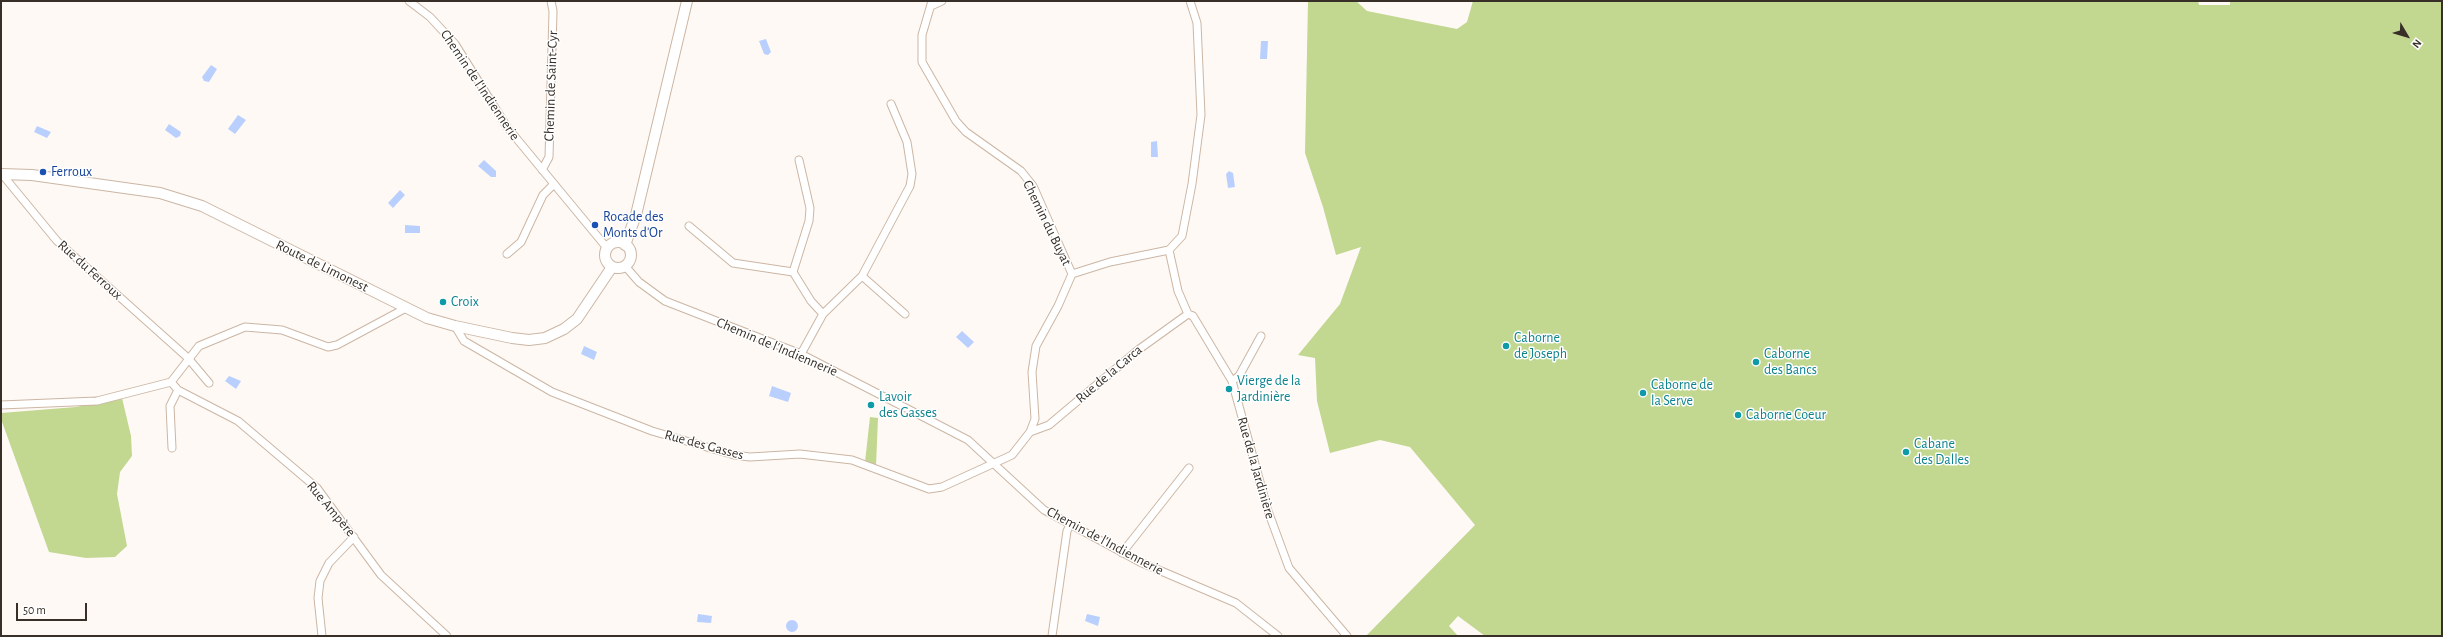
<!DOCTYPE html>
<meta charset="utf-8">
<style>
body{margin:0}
#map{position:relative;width:2443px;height:637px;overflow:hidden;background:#fef9f5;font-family:"Alegreya Sans",sans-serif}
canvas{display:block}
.frame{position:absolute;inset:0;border:2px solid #383028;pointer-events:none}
.north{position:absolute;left:2387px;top:16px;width:40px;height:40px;-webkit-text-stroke:3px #fff;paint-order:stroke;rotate:128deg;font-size:11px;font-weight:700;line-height:16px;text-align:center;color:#383028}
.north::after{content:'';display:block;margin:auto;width:14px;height:18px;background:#383028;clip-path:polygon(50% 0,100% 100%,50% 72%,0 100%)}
.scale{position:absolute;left:16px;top:603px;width:71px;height:18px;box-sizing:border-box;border:2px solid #383028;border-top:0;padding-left:5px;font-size:12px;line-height:14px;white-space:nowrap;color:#383028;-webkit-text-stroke:3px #fff;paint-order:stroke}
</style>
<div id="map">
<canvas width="2443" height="637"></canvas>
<div class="frame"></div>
<div class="north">N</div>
<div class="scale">50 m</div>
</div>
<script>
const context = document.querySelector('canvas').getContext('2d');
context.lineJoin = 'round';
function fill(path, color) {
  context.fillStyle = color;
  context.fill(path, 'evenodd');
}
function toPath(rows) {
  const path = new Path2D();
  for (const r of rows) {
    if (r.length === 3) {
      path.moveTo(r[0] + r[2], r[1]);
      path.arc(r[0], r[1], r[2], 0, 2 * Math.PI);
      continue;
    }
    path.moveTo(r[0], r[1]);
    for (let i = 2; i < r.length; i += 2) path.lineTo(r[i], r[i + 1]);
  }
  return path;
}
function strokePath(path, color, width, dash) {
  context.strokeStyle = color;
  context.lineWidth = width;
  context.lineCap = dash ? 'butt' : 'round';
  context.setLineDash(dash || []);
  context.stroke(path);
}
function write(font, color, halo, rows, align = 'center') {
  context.font = font + ' "Alegreya Sans",sans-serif';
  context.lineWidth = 3;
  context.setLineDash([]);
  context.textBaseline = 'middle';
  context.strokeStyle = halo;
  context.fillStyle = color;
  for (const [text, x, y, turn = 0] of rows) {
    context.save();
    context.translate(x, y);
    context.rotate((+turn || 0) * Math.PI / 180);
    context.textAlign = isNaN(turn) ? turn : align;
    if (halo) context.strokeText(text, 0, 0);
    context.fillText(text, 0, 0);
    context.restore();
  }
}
const green = toPath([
 [1308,1,1356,1,1367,11,1457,29,1467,22,1473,1,2198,1,2199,5,2230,5,2230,1,2442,1,2442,636,1485,636,1458,616,1449,626,1458,636,1366,636,1475,525,1410,447,1380,440,1330,453,1317,401,1315,358,1298,355,1340,304,1361,247,1336,255,1323,207,1305,153],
 [122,398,131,436,132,456,120,472,117,494,127,546,115,557,86,558,49,552,1,419,1,413,76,407],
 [870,417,878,418,876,466,865,462]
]);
const water = toPath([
 [766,39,771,52,768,55,764,54,759,41],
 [1261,41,1268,41,1267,59,1260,59],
 [211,65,217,69,209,82,204,81,202,77],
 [238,115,246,120,235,134,228,129],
 [169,124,181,132,180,136,176,138,165,130],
 [37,126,51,132,47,138,34,132],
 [1157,141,1158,157,1151,157,1151,142],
 [484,160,496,171,496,177,491,177,478,166],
 [1229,171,1233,173,1235,187,1228,188,1226,174],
 [400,190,405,195,393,208,388,203],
 [405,225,420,226,420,233,405,233],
 [962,331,974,342,968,348,956,337],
 [584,346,597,352,594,360,581,354],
 [229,376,241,381,236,389,225,381],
 [772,386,791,393,788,402,769,396],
 [698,614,712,616,711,623,697,622],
 [1087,614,1100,617,1098,626,1085,621],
 [792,626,6]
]);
const street = toPath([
 [409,1,430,17,455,44,507,127,607,248],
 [932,1,922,35,922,62,956,121,966,132,1021,171,1033,186,1072,274],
 [931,6,942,1],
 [799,160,810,208,809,221,793,272,811,301,823,314],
 [542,170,549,157,553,11,551,1],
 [1,173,57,241,188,358,209,383],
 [689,226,733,263,793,272],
 [1169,250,1178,291,1188,314,1193,316,1232,381,1268,511,1289,568,1347,636],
 [1169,250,1182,236,1192,184,1201,115,1197,23,1190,1],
 [507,254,521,242,543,195,554,184],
 [625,266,639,282,665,301,801,354,968,440,1044,510,1140,562,1236,603,1278,636],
 [862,276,905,314],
 [455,326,464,341,552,392,652,431,734,455,750,457,800,454,852,460,929,489,942,487,1012,455,1030,432,1035,419,1032,372,1036,346,1058,306,1072,274,1110,262,1169,250],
 [801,354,823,314,862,276,910,186,912,174,907,142,891,104],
 [1232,381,1239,376,1261,336],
 [171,382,178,390,238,421,317,488,381,575,447,636],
 [171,382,199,346,245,327,282,330,328,347,337,345,406,308],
 [1,405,97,401,171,382],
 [1030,432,1049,425,1138,350,1188,314],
 [172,448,170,406,178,390],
 [1122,553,1189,468],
 [322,636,318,598,320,581,329,563,354,537],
 [1052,636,1067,531,1070,525]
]);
const secondary = toPath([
 [1,174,32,175,160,193,202,206,427,318,455,326,512,338,529,340,545,338,564,329,577,319,612,267],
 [618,255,13],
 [625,245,636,215,687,1]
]);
const markers = [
 [43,172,4,"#1a4fb4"],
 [595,225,4,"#1a4fb4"],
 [443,302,4,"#0f9aa8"],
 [1506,346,4,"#0f9aa8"],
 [1756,362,4,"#0f9aa8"],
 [1229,389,4,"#0f9aa8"],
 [1643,393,4,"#0f9aa8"],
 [871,405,4,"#0f9aa8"],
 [1738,415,4,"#0f9aa8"],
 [1906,452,4,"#0f9aa8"]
];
const streetNames = [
 ["Chemin de l'Indiennerie",480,85,56],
 ["Chemin de Saint-Cyr",551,86,-88],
 ["Chemin du Buyat",1047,223,64],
 ["Route de Limonest",322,266,26],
 ["Rue du Ferroux",90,270,42],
 ["Chemin de l'Indiennerie",777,347,23],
 ["Rue de la Carca",1109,374,-40],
 ["Rue des Gasses",704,445,15],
 ["Rue de la Jardinière",1256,468,74],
 ["Rue Ampère",331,509,50],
 ["Chemin de l'Indiennerie",1105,541,28]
];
const transitNames = [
 ["Ferroux",51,172],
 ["Rocade des",603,217],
 ["Monts d'Or",603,233]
];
const cultureNames = [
 ["Croix",451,302],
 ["Caborne",1514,338],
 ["de Joseph",1514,354],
 ["Caborne",1764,354],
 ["des Bancs",1764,370],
 ["Vierge de la",1237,381],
 ["Jardinière",1237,397],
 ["Caborne de",1651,385],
 ["la Serve",1651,401],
 ["Lavoir",879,397],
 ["des Gasses",879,413],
 ["Caborne Coeur",1746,415],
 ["Cabane",1914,444],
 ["des Dalles",1914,460]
];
fill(green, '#c2d790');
fill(water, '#b9d0fe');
strokePath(street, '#ccb6a4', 9);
strokePath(secondary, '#ccb6a4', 12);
strokePath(street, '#fff', 7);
strokePath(secondary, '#fff', 10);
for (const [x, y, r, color] of markers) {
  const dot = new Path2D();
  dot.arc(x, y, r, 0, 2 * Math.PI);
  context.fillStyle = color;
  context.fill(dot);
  strokePath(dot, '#fff', 1.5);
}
write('14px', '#383028', '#fff', streetNames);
write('14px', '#164399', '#fff', transitNames, 'left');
write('14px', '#0d838f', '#fff', cultureNames, 'left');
</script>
